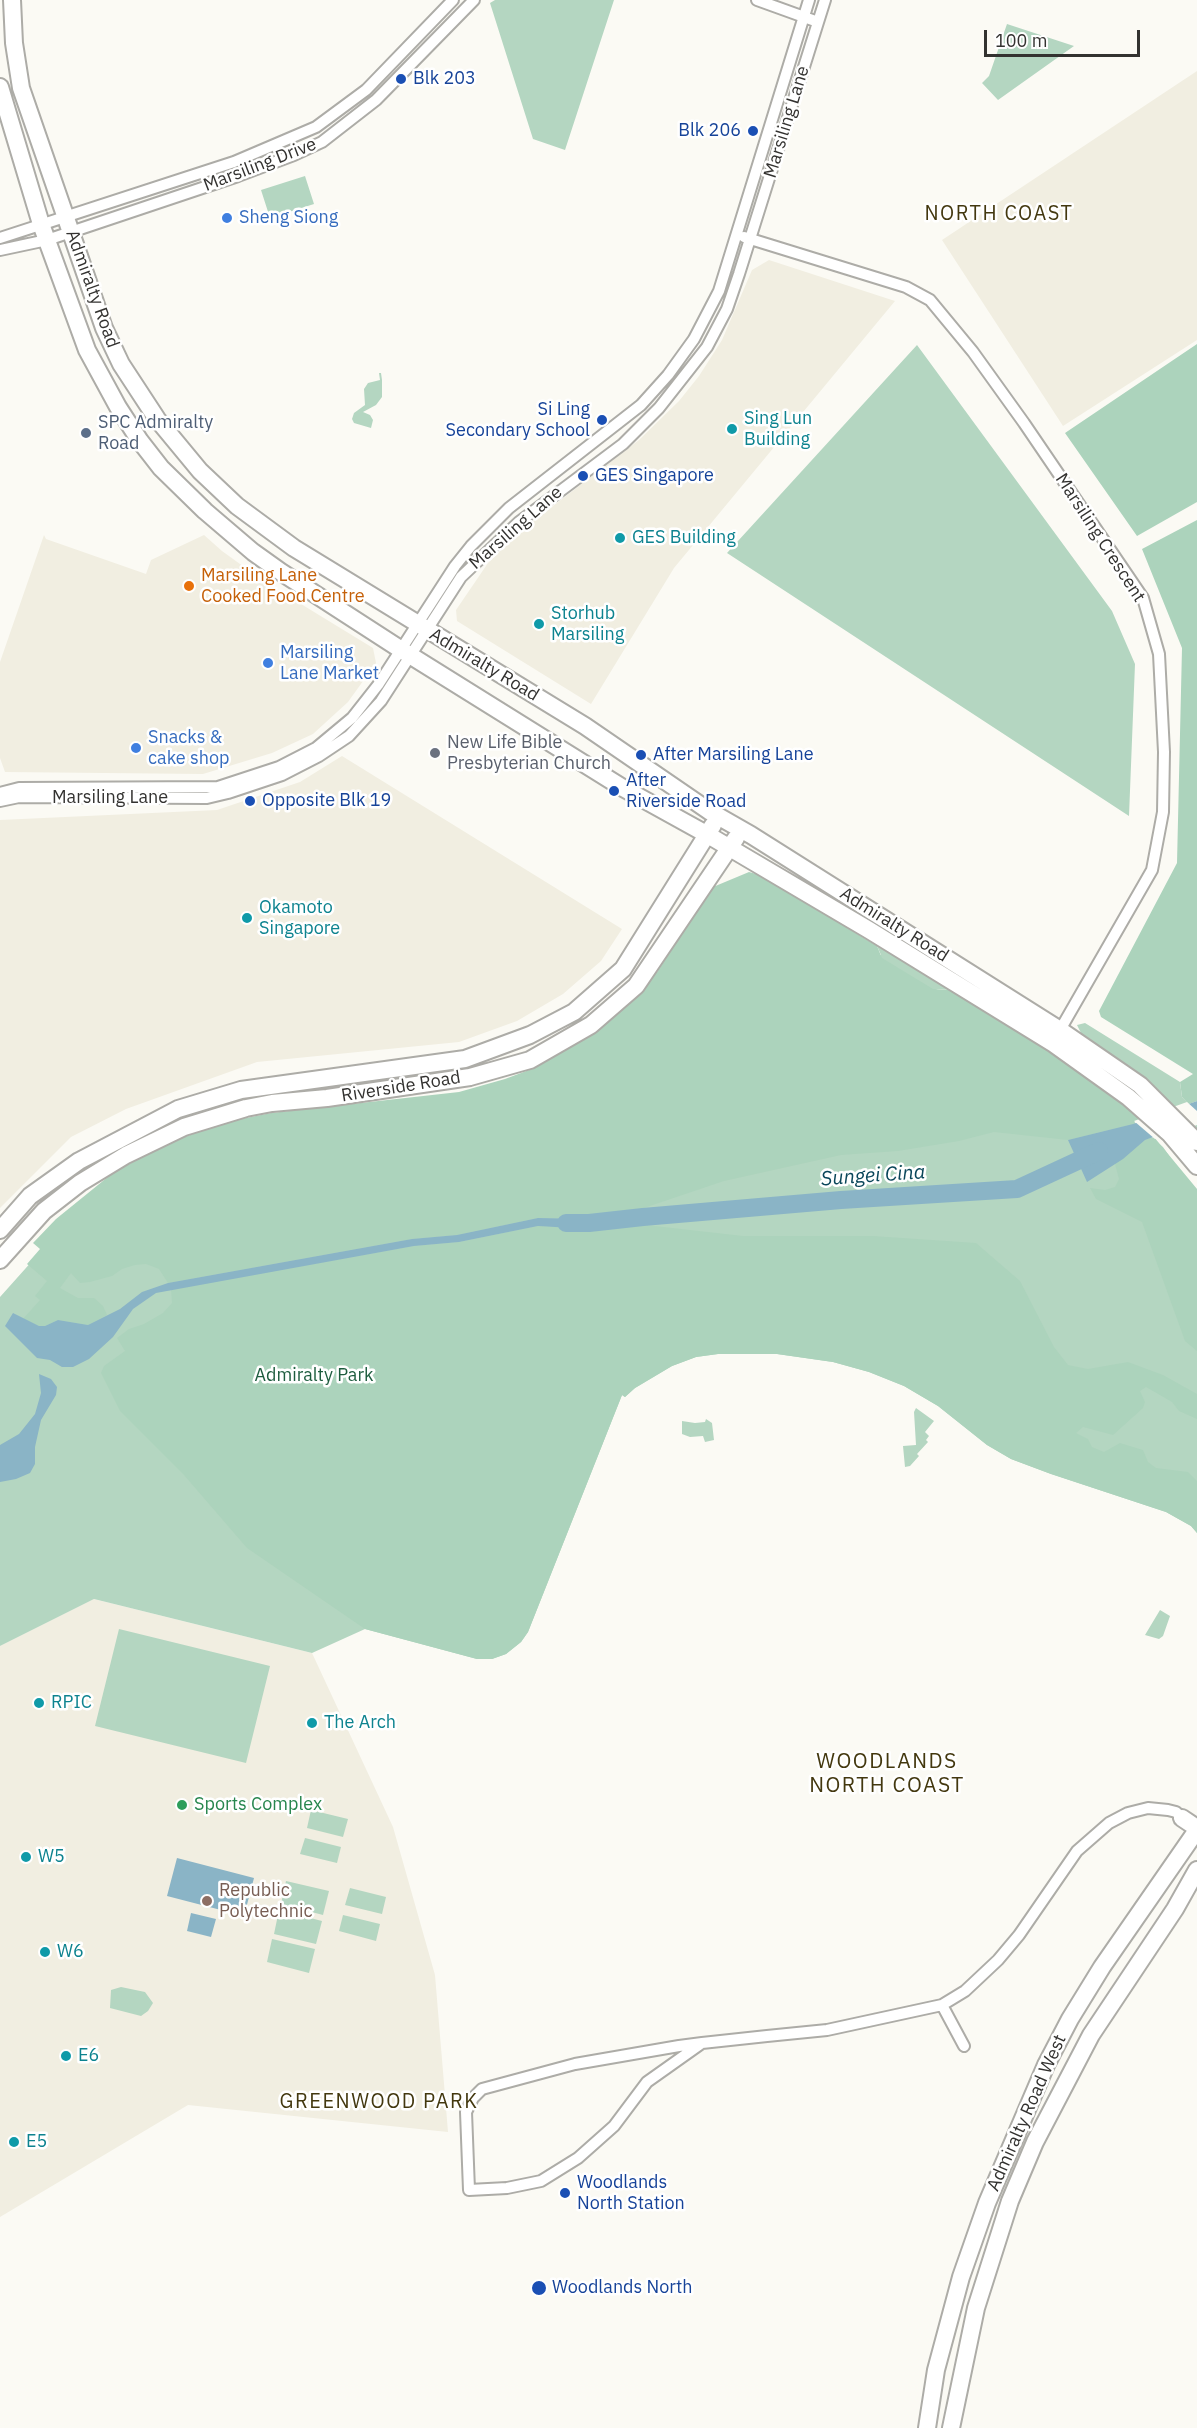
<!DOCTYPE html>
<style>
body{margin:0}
#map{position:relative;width:1197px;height:2428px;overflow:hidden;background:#fbfaf4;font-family:"IBM Plex Sans",sans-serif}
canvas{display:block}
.scale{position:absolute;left:984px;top:30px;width:156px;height:27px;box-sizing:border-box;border:3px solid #333230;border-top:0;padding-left:8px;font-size:18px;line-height:21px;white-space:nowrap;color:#333230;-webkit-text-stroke:4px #fff;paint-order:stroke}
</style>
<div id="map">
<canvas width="1197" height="2428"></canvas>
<div class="scale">100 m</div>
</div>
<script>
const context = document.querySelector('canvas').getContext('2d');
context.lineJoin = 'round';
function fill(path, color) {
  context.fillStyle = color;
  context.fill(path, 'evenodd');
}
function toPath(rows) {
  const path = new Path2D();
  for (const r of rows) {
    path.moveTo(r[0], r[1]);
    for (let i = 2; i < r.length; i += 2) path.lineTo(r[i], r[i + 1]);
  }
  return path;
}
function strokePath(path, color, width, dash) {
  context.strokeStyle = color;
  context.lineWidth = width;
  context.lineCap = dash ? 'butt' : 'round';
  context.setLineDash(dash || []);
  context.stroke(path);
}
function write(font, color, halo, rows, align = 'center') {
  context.font = font + ' "IBM Plex Sans",sans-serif';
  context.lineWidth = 5;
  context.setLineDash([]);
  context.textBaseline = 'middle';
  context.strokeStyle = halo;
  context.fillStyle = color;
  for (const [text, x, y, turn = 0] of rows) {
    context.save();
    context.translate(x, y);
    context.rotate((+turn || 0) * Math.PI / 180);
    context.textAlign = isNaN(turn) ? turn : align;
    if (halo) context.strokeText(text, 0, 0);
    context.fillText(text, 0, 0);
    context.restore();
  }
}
const built = toPath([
 [1197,71,1197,340,1063,426,942,240],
 [769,260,895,301,674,568,591,704,457,621,456,610,488,563,519,532,639,440,679,401,699,376,722,340,752,270],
 [44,535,46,539,146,574,151,560,204,535,222,551,265,582,373,648,376,663,348,702,313,734,272,753,203,774,5,772,0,758,0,662],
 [342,756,622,929,601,961,563,994,517,1021,459,1042,257,1062,126,1109,71,1137,0,1208,0,820,217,810,300,782],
 [94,1599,312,1653,393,1827,435,1975,448,2132,188,2105,0,2217,0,1646]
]);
const green = toPath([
 [495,0,614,0,565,150,533,139,490,3],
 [1007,24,1074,46,998,100,982,83,989,76],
 [305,176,314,204,270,218,261,190],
 [917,345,1112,611,1135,664,1129,816,727,553],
 [379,373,381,373,382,380,382,397,376,405,363,412,370,415,373,420,371,428,354,423,352,419,354,413,365,405,364,389,368,383,380,380],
 [877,946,951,990,936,989,1089,1084,1163,1147,1197,1196,1197,1533,1191,1526,1166,1512,1051,1474,1011,1459,987,1445,938,1406,904,1386,869,1372,833,1362,777,1354,718,1354,696,1357,672,1366,635,1388,625,1397,622,1395,528,1632,521,1642,506,1654,492,1659,477,1659,365,1629,312,1653,94,1599,0,1646,0,1297,42,1250,421,1108,881,955],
 [1085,1023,1180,1082,1182,1097,1197,1111,1197,1129,1144,1080,1116,1057,1082,1035,1077,1025],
 [916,1408,934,1421,925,1432,929,1436,926,1440,928,1442,917,1454,919,1456,910,1466,905,1467,903,1446,916,1445,914,1412],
 [706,1419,712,1423,714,1440,705,1442,703,1436,690,1437,682,1434,682,1421,695,1423,705,1422],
 [1160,1610,1170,1616,1163,1636,1159,1639,1145,1635],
 [119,1629,270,1666,246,1763,95,1726],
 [311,1810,348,1819,343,1837,307,1828],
 [305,1838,341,1847,337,1863,300,1854],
 [286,1881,329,1891,323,1915,281,1904],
 [350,1888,386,1897,382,1914,345,1905],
 [279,1910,322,1921,316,1944,274,1934],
 [343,1915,380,1924,376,1941,339,1931],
 [272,1939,315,1949,309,1973,267,1962],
 [121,1987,145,1992,153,2003,148,2011,141,2016,110,2008,111,1990]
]);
const forest = toPath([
 [1197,344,1197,502,1137,536,1065,433],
 [1197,520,1197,1101,1189,1104,1182,1097,1180,1082,1193,1074,1101,1017,1099,1011,1177,863,1182,648,1142,549],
 [749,872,760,875,877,946,882,958,933,989,951,990,1049,1050,1093,1079,1141,1118,1133,1124,1068,1140,994,1132,959,1141,898,1151,841,1155,724,1181,641,1209,589,1219,538,1218,457,1235,412,1239,168,1283,159,1269,146,1264,135,1265,122,1269,112,1276,90,1282,80,1283,71,1273,60,1288,78,1298,94,1298,103,1306,107,1315,88,1325,58,1320,45,1326,39,1326,23,1319,40,1300,35,1296,47,1281,27,1264,40,1249,33,1243,56,1219,114,1172,172,1142,198,1132,241,1119,271,1113,459,1092,505,1079,529,1070,566,1049,639,993,657,972,713,887],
 [1154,1137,1197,1189,1197,1351,1185,1341,1142,1222,1096,1199,1090,1188,1105,1190,1115,1187,1119,1179,1115,1164,1145,1140],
 [646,1225,743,1236,873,1236,976,1243,1020,1281,1054,1347,1068,1365,1088,1369,1128,1362,1163,1375,1197,1394,1197,1419,1179,1411,1172,1402,1146,1387,1140,1391,1145,1402,1143,1408,1113,1435,1083,1427,1076,1433,1088,1439,1092,1447,1104,1452,1120,1443,1143,1450,1148,1462,1156,1468,1188,1472,1197,1481,1197,1533,1191,1526,1166,1512,1051,1474,1011,1459,987,1445,938,1406,904,1386,869,1372,833,1362,777,1354,718,1354,696,1357,672,1366,635,1388,625,1397,622,1395,528,1632,521,1642,506,1654,492,1659,477,1659,365,1629,247,1548,184,1475,120,1411,101,1373,104,1366,125,1351,117,1338,129,1329,144,1324,163,1313,172,1303,171,1289,414,1246,459,1242,538,1226,589,1229]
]);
const water = toPath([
 [1197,1101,1197,1121,1145,1140,1123,1159,1087,1182,1068,1140,1133,1124],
 [538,1218,589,1219,589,1229,538,1226,459,1242,414,1246,156,1293,133,1309,113,1337,89,1359,73,1367,62,1367,50,1360,37,1358,5,1326,13,1313,39,1326,45,1326,58,1320,88,1325,120,1309,142,1292,168,1283,412,1239,457,1235],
 [39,1374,51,1379,57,1387,56,1395,41,1420,35,1447,35,1464,30,1473,16,1479,0,1482,0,1445,19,1434,35,1414,41,1393],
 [177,1858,254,1878,244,1916,167,1896],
 [191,1913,216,1919,211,1937,187,1931]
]);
const pier = toPath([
 [1187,1102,1197,1111,1197,1125,1155,1139,1134,1121]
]);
const river = toPath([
 [566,1223,589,1223,643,1217,841,1200,1017,1189,1099,1151]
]);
const minor = toPath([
 [757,0,818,22],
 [744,237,906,287,930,300,973,352,1024,423,1143,598,1159,654,1164,752,1163,812,1152,870,1060,1030],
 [0,238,234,162,316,127,366,90,453,0],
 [0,250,47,240,238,176,294,155,322,142,376,100,474,0],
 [0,793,19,788,218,787,279,767,316,748,352,718,378,685,455,566,471,546,509,508,641,405,668,375,694,339,719,291,809,0],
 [0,801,19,797,207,798,228,793,282,775,319,756,349,736,381,701,461,577,519,522,623,444,659,408,707,347,727,309,739,274,825,0],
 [942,2005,964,2046],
 [702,2043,647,2082,614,2126,578,2158,541,2181,507,2188,469,2190,466,2112,473,2098,482,2089,575,2064,679,2046,702,2043,767,2036,827,2030,942,2005,965,1991,998,1960,1019,1935,1077,1851,1109,1823,1128,1813,1148,1808,1168,1810,1176,1812,1182,1818]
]);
const primary = toPath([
 [12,0,14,43,21,88,104,328,121,364,157,419,200,471,237,506,294,548,585,726,709,811,751,835,1060,1030,1140,1085,1197,1142],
 [0,87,41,224,87,350,118,407,140,441,161,468,205,511,253,552,281,572,400,649,623,788,708,835,869,930,1054,1044,1128,1097,1170,1134,1197,1166],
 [0,1230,30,1196,79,1161,178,1109,241,1090,465,1059,530,1035,574,1012,623,969,713,825],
 [0,1260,44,1211,80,1183,126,1155,184,1127,246,1108,272,1103,327,1098,470,1077,530,1060,591,1025,636,986,736,838],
 [1182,1818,1197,1828],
 [927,2428,936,2370,961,2277,987,2203,1046,2065,1070,2019,1102,1967,1197,1830],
 [951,2428,976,2308,1010,2201,1035,2142,1091,2035,1175,1909,1197,1870]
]);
const markers = [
 [401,79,6,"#1a4fb4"],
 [753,131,6,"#1a4fb4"],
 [227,218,6,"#3f7fe0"],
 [602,420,6,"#1a4fb4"],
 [732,429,6,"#0f9aa8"],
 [86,433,6,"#5c6f8a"],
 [583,476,6,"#1a4fb4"],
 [620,538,6,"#0f9aa8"],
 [189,586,6,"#e8710a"],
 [539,624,6,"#0f9aa8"],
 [268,663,6,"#3f7fe0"],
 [136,748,6,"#3f7fe0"],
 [435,753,6,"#6b7280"],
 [641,755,6,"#1a4fb4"],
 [614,791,6,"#1a4fb4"],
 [250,801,6,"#1a4fb4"],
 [247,918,6,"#0f9aa8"],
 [39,1703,6,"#0f9aa8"],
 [312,1723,6,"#0f9aa8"],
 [182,1805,6,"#2e9e5b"],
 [26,1857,6,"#0f9aa8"],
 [207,1901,6,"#8d6e63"],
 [45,1952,6,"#0f9aa8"],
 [66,2056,6,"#0f9aa8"],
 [14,2142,6,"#0f9aa8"],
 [565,2193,6,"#1a4fb4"],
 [539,2288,8,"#1a4fb4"]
];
const transitNames = [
 ["Blk 203",413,79],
 ["Blk 206",741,131,"right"],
 ["Si Ling",590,410,"right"],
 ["Secondary School",590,431,"right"],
 ["GES Singapore",595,476],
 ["After Marsiling Lane",653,755],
 ["After",626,781],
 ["Riverside Road",626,802],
 ["Opposite Blk 19",262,801],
 ["Woodlands",577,2183],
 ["North Station",577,2204],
 ["Woodlands North",552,2288]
];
const streetNames = [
 ["Marsiling Lane",787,122,-73],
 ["Marsiling Drive",260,165,-21],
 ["Admiralty Road",92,289,70],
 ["Marsiling Lane",516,528,-41],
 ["Marsiling Crescent",1100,538,57],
 ["Admiralty Road",484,665,31],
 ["Marsiling Lane",110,798],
 ["Admiralty Road",894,925,32],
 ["Riverside Road",401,1087,-9],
 ["Admiralty Road West",1027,2113,-66]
];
const shopNames = [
 ["Sheng Siong",239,218],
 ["Marsiling",280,653],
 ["Lane Market",280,674],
 ["Snacks &",148,738],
 ["cake shop",148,759]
];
const cultureNames = [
 ["Sing Lun",744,419],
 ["Building",744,440],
 ["GES Building",632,538],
 ["Storhub",551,614],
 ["Marsiling",551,635],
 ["Okamoto",259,908],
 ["Singapore",259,929],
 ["RPIC",51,1703],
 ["The Arch",324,1723],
 ["W5",38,1857],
 ["W6",57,1952],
 ["E6",78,2056],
 ["E5",26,2142]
];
const serviceNames = [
 ["SPC Admiralty",98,423],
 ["Road",98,444]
];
const foodNames = [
 ["Marsiling Lane",201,576],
 ["Cooked Food Centre",201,597]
];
const worshipNames = [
 ["New Life Bible",447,743],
 ["Presbyterian Church",447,764]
];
const parkNames = [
 ["Admiralty Park",314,1376]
];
const leisureNames = [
 ["Sports Complex",194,1805]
];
const educationNames = [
 ["Republic",219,1891],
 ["Polytechnic",219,1912]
];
const neighbourhoodNames = [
 ["NORTH COAST",999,214],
 ["GREENWOOD PARK",379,2102]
];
const waterNames = [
 ["Sungei Cina",873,1176,-4]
];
const quarterNames = [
 ["WOODLANDS",887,1762],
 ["NORTH COAST",887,1786]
];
fill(built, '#f1eee1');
fill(green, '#b4d6c1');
fill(forest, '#acd3bc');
fill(water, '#8ab4c6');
fill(pier, '#fbfaf4');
strokePath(river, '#8ab4c6', 18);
strokePath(minor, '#adaca7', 14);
strokePath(primary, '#adaca7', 20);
strokePath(minor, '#fff', 10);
strokePath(primary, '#fff', 16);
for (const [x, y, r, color] of markers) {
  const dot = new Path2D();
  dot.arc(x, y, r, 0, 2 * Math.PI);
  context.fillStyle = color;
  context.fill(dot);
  strokePath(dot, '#fff', 2);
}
write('18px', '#164399', '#fff', transitNames, 'left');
write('18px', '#333230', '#fff', streetNames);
write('18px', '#366cbe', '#fff', shopNames, 'left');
write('18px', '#0d838f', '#fff', cultureNames, 'left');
write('18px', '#4e5e75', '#fff', serviceNames, 'left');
write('18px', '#c56008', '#fff', foodNames, 'left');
write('18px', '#5b616d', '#fff', worshipNames, 'left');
write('18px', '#1d5c3e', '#fff', parkNames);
write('18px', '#27864d', '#fff', leisureNames, 'left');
write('18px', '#785e54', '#fff', educationNames, 'left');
context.letterSpacing = '1.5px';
write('20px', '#43380f', '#fff', neighbourhoodNames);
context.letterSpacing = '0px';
write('italic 20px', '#0a465a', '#fff', waterNames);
context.letterSpacing = '1.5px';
write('21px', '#43380f', '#fff', quarterNames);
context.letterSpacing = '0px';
</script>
